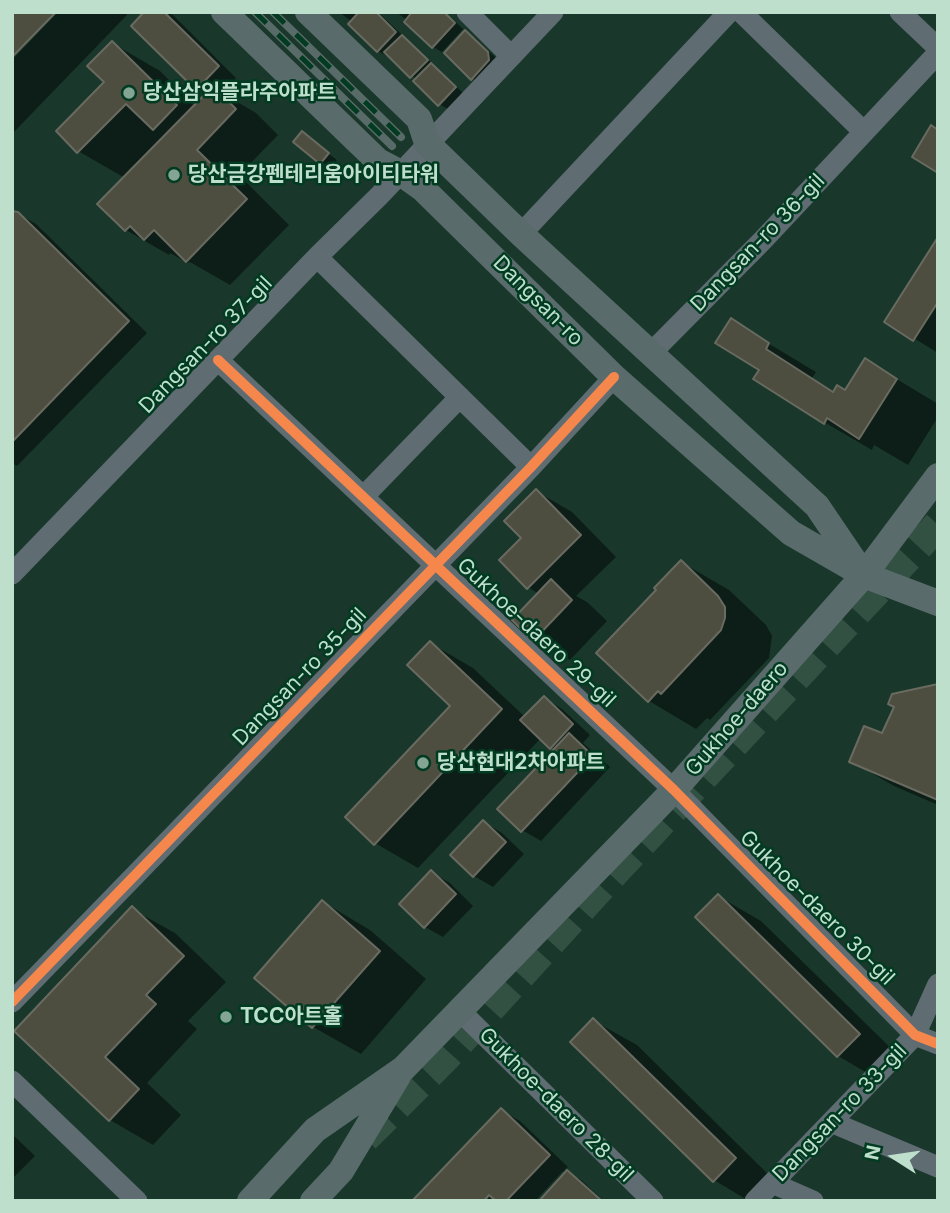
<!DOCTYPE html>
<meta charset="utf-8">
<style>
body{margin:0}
#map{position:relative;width:950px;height:1213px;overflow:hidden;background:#19382b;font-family:Inter,sans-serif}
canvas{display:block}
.frame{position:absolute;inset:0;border:14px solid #bddfcb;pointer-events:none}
.north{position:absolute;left:859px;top:1122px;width:70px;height:70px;-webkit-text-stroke:5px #003b22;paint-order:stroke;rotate:282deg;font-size:19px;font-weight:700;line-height:28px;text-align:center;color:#bddfcb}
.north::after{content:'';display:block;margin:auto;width:24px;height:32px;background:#bddfcb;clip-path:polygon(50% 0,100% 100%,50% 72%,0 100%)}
</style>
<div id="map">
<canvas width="950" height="1213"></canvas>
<div class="frame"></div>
<div class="north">N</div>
</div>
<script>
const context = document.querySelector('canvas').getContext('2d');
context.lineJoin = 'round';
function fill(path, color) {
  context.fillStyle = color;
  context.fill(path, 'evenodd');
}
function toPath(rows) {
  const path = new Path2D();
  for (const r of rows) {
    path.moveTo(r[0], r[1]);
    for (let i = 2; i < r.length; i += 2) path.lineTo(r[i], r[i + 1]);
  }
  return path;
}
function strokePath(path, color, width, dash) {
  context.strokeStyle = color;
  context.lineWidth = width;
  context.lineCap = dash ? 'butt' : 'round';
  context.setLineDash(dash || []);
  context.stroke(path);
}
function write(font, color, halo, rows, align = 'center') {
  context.font = font + ' Inter,"Noto Sans KR",sans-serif';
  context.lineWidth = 5;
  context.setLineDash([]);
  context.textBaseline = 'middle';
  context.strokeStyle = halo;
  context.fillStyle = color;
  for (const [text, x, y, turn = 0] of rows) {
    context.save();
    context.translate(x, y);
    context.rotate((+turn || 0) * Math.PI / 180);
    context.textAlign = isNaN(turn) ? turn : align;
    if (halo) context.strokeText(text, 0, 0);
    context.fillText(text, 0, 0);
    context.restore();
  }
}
const shadow = toPath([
 [58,12,125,12,127,15,12,134,12,60],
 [147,12,167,12,173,15,236,78,222,93,256,113,278,135,239,175,289,225,230,285,190,262,188,263,170,253,169,255,126,230,125,178,78,151,106,82,112,43,160,71,195,106,207,94,197,88],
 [339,12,378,12,464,94,448,109,439,104,416,79,389,54,387,56,378,51,350,24,352,22],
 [396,12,445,12,463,29,442,52,433,47,406,22,407,20],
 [466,33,475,38,497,59,481,83,472,78],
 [302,133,337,160,330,168,295,142],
 [12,213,17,213,36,224,147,333,17,466,12,463],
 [938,240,938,353,886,321],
 [731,321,816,372,812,378,835,392,846,392,865,360,938,404,938,417,908,465,874,445,872,450,824,422,761,369],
 [536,491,572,512,616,557,576,596,587,602,607,621,570,660,535,639,539,594,528,587,524,538],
 [681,562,729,590,766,625,772,636,769,658,710,720,707,718,696,729,649,701],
 [430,643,473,668,525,717,544,698,562,709,590,735,583,743,610,767,541,841,522,830,555,750,541,738,418,868,375,843,452,706],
 [938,685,938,805,894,786,851,761,883,736],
 [484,822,502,833,524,854,493,887,474,876,453,855],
 [431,872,450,883,473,906,443,937,425,927],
 [718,896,761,921,902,1059,881,1081,838,1056,698,917],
 [323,902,370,930,426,979,361,1054,313,1027],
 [132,909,175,933,226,982,188,1021,197,1029,147,1083,181,1115,153,1145,110,1120,16,1031],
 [594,1021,637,1045,778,1184,749,1201,714,1180],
 [501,1110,520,1121,568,1167,564,1170,581,1180,604,1201,542,1201,566,1173,563,1171,535,1201,415,1201],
 [12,1134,35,1156,12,1179]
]);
const building = toPath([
 [12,12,56,12,12,57,12,12],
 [144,12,164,12,219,66,196,90,131,26,144,12],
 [359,12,376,12,396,32,377,52,348,24,359,12],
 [412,12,444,12,455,23,432,48,404,22,412,12],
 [465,30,488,52,489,60,471,80,444,53,465,30],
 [402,35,428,60,410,78,384,52,402,35],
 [112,41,177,105,153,130,126,104,77,153,56,131,104,82,87,66,112,41],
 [431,63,456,87,438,106,413,81,431,63],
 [213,86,236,109,197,150,247,199,186,262,154,230,144,240,130,226,125,231,97,204,213,86],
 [931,125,938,130,938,173,912,157,931,125],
 [302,131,329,153,320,164,293,142,302,131],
 [12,211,18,212,129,321,12,442,12,211],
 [938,237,938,302,913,341,884,322,938,237],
 [731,318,769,343,766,349,833,392,837,385,845,390,865,358,897,379,859,439,827,418,824,424,753,379,759,370,715,343,731,318],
 [536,489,581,535,527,589,499,560,521,538,504,521,536,489],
 [681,560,718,596,725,607,725,618,721,630,661,694,658,691,648,702,596,653,656,590,654,588,681,560],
 [551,579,572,600,533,641,512,620,551,579],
 [430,641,502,709,374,845,345,817,450,706,407,665,430,641],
 [938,684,938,800,849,762,864,726,882,733,894,707,888,704,892,694,938,684],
 [544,696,573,724,550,749,520,720,544,696],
 [569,733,593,756,521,832,497,809,569,733],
 [483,820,506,842,473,877,450,855,483,820],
 [431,870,456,894,424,928,399,904,431,870],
 [718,894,860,1034,837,1057,695,917,718,894],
 [322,900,380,951,312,1028,254,978,322,900],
 [132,906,184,956,146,995,156,1004,105,1057,139,1089,109,1121,14,1031,132,906],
 [593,1018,736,1158,713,1182,570,1042,593,1018],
 [501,1108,550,1155,506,1201,496,1201,489,1195,484,1201,412,1201,501,1108],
 [567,1170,602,1201,539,1201,567,1170]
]);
const highwayTunnel = toPath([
 [365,1138,446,1057,612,875,938,525]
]);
const minor = toPath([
 [467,12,511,56],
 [741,12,864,132],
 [900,12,938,48],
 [521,234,729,12],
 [317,257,531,467],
 [652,352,763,240,938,53],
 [218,360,674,790,915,1035,938,1044],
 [363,497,460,397],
 [12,574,317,257,379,196,553,12],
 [12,1002,531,467,614,377],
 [459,1010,653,1201],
 [12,1081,137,1201],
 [831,1122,938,1167],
 [772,1183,813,1201],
 [755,1201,915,1035,938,984]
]);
const major = toPath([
 [224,12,378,161,399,172,423,189,614,377,791,533,864,575,938,603],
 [308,12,419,119,427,143,521,234,817,506,859,568],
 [250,1201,315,1130,403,1069,674,790,864,575,938,476],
 [313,1201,341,1171,398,1076]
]);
const rail = toPath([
 [255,12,392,146],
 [273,12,401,137]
]);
const cycleway = toPath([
 [218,360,674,790,915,1035,938,1044],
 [12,1002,531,467,614,377]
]);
const markers = [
 [129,93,7,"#84a593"],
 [174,175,7,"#84a593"],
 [423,763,7,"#84a593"],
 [226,1017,7,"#84a593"]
];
const poiNames = [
 ["당산삼익플라주아파트",143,93],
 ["당산금강펜테리움아이티타워",188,175],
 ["당산현대2차아파트",437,763],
 ["TCC아트홀",240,1017]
];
const streetNames = [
 ["Dangsan-ro 36-gil",758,243,-46],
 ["Dangsan-ro",538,301,45],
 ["Dangsan-ro 37-gil",206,345,-46],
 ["Gukhoe-daero 29-gil",536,633,43],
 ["Dangsan-ro 35-gil",300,677,-46],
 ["Gukhoe-daero",737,719,-49],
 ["Gukhoe-daero 30-gil",817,908,45],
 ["Gukhoe-daero 28-gil",556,1105,45],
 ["Dangsan-ro 33-gil",840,1113,-46]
];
fill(shadow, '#0007');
fill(building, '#4d4d40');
strokePath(building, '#696a60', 2);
strokePath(highwayTunnel, '#325143', 30, [30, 15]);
strokePath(minor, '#5f6c72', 21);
strokePath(major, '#596b6b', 26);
strokePath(rail, '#596b68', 8);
strokePath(rail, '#003b22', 5, [16]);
strokePath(cycleway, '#f5874c', 10);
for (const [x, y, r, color] of markers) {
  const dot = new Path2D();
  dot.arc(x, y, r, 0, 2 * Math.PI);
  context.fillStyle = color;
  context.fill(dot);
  strokePath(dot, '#003b22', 2.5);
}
write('bold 21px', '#bddfcb', '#003b22', poiNames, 'left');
write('21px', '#bddfcb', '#003b22', streetNames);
</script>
